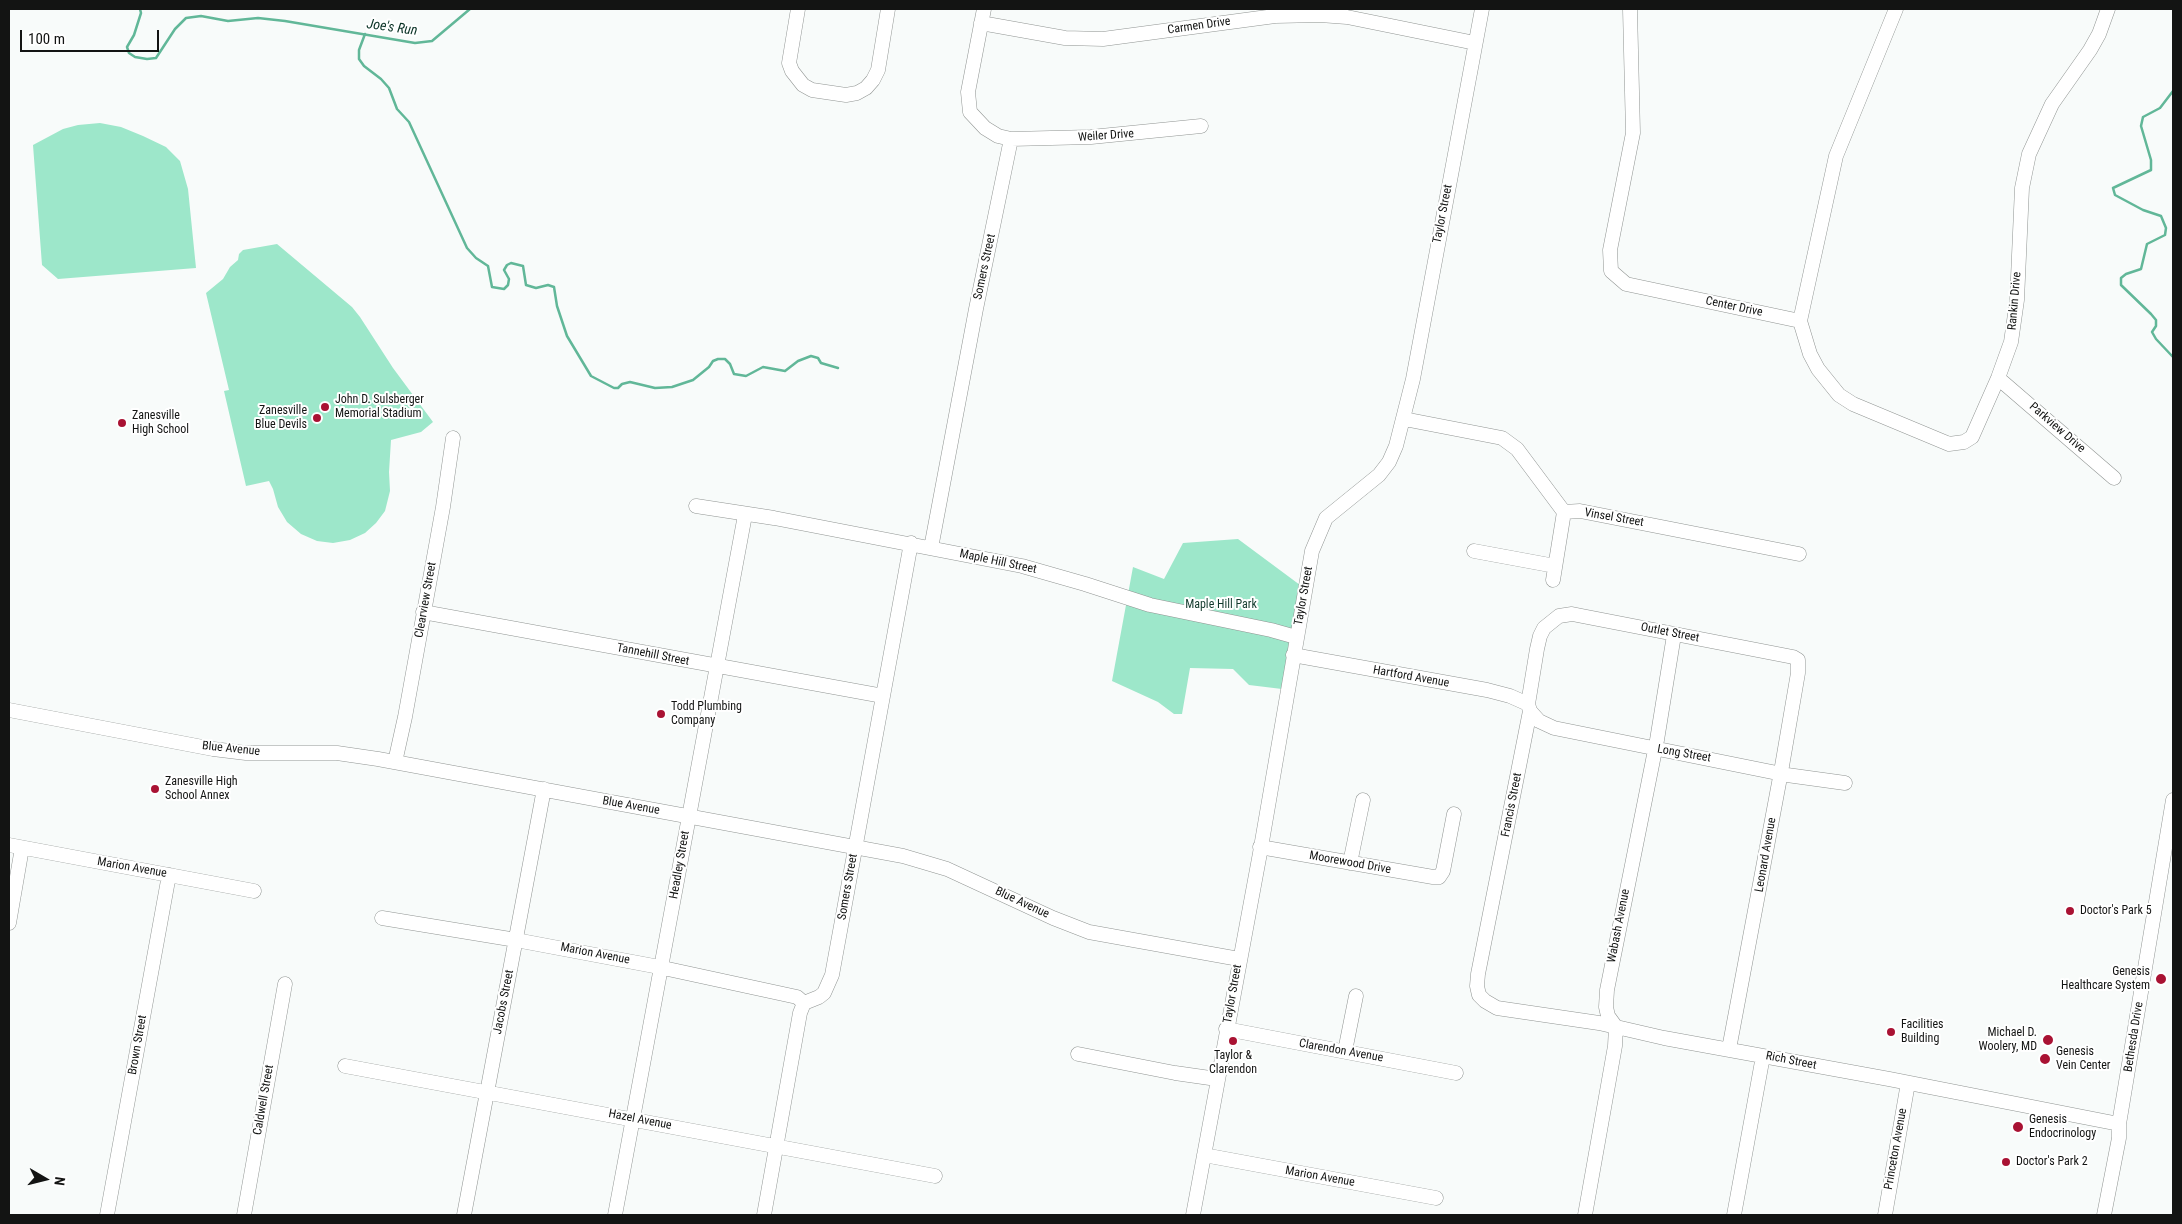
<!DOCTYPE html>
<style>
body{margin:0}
#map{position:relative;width:2182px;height:1224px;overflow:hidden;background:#f8fbfa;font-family:"Roboto Condensed",sans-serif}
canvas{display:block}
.frame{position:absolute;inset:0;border:10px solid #131413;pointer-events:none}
.north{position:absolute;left:20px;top:1154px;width:50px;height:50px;-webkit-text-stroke:4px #fff;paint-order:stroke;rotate:98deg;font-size:14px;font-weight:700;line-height:20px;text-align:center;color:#131413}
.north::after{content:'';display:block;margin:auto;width:18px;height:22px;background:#131413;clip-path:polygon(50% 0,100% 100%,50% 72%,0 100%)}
.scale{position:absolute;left:20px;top:30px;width:139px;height:22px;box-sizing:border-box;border:2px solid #131413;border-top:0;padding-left:6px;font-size:15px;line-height:18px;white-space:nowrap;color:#131413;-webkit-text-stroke:4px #fff;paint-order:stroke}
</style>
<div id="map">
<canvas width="2182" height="1224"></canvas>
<div class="frame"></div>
<div class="north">N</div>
<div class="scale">100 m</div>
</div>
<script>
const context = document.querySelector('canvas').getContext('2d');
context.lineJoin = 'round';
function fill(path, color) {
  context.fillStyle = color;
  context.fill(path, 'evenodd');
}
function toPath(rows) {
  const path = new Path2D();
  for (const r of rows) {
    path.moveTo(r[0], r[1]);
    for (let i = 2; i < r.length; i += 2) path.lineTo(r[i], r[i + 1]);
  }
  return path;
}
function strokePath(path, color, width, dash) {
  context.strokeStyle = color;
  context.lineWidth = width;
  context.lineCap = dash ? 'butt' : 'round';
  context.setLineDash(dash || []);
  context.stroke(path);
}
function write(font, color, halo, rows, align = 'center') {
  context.font = font + ' "Roboto Condensed",sans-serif';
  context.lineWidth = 4;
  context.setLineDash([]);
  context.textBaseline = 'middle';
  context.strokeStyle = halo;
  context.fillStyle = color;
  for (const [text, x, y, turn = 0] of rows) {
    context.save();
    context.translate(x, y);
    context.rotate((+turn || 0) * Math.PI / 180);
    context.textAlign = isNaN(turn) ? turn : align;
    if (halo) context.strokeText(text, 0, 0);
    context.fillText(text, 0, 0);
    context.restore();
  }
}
const green = toPath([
 [100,123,121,127,143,136,166,147,180,161,188,189,196,268,58,279,42,265,33,145,63,129,78,125],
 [277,244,352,307,360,317,393,368,433,422,421,432,391,440,389,472,390,491,385,511,376,523,365,533,350,540,333,543,317,541,301,534,287,522,278,507,273,489,269,481,246,486,224,391,229,390,206,293,223,279,230,267,238,260,239,254,243,250],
 [1238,539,1300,585,1282,689,1249,685,1233,669,1190,668,1182,714,1174,714,1158,702,1112,681,1133,567,1164,579,1183,543]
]);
const stream = toPath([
 [140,9,141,13,134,35,127,47,129,53,135,57,147,59,156,58,175,29,186,18,201,16,228,21,258,18,285,21,415,43,432,41,470,9],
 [365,34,359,50,359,59,364,66,381,79,389,88,397,109,409,122,467,248,476,258,488,266,492,287,504,289,508,285,509,279,504,270,507,265,511,263,523,266,526,285,536,288,548,285,554,287,557,306,567,336,591,376,614,388,618,388,622,384,630,382,655,388,672,387,693,380,709,367,713,361,718,359,725,359,730,364,734,374,746,376,763,367,785,371,798,361,811,356,818,358,821,363,838,368],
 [2173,91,2160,108,2143,117,2141,126,2151,160,2151,170,2113,188,2115,195,2143,210,2161,216,2166,228,2165,235,2147,244,2141,269,2126,274,2121,278,2121,285,2151,314,2156,320,2156,326,2152,332,2156,339,2173,357]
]);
const minor = toPath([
 [798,9,789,63,792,71,803,85,812,90,846,95,857,93,866,88,873,80,878,70,888,9],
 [1630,9,1633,133,1610,250,1611,271,1626,284,1800,321,1836,156,1896,9],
 [981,23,1065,38,1103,39,1275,16,1320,15,1347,17,1475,43],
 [1011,139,1091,137,1201,126],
 [1800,321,1810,354,1818,369,1839,395,1853,404,1949,444,1964,442,1972,437,1998,378,2011,342,2017,300,2022,188,2029,154,2052,104,2090,50,2099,34,2108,9],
 [1998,378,2114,478],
 [1404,419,1502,438,1517,449,1564,512,1580,511,1799,554],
 [696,506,774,518,1022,566,1085,584,1150,605,1271,630,1296,637],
 [931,548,976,309,1011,139,998,136,985,128,970,112,968,92,984,9],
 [1474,551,1555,566],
 [1553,580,1564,512],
 [423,612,883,696],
 [1293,655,1487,690,1510,696,1528,704],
 [9,710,213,749,246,753,337,753,378,759,903,856,947,869,1053,918,1089,932,1239,959],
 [1530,711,1539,721,1554,728,1787,775,1845,783],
 [395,762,405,717,443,507,453,438],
 [9,845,254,891],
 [1260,847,1433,877,1439,877,1443,871,1454,814],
 [1350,863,1363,800],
 [382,918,516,940,654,966,797,997,804,1003],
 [9,923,22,848],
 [1226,1029,1456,1073],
 [1729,1049,1781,772,1798,673,1798,660,1793,657,1582,616,1572,614,1559,616,1544,628,1540,636,1537,649,1528,704,1530,711,1478,974,1477,986,1479,995,1485,1001,1497,1008,1599,1023,1664,1038,1889,1079,2119,1124],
 [1345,1051,1356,996],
 [1078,1054,1175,1073,1217,1079],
 [345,1066,935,1176],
 [1204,1155,1436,1198],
 [107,1215,169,875],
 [244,1215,285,984],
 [464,1215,544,789],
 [615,1215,745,515],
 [764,1215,800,1013,804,1003,819,997,824,993,832,975,911,543],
 [1193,1215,1260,853,1312,551,1326,518,1379,475,1389,462,1396,446,1413,379,1482,9],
 [1585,1215,1615,1046,1616,1027,1608,1016,1606,1007,1607,990,1657,740,1674,635],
 [1734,1215,1763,1056],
 [1885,1215,1908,1083],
 [2104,1215,2119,1138,2119,1124,2173,800]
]);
const markers = [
 [325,407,5,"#a91233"],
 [317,418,5,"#a91233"],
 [122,423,5,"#a91233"],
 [661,714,5,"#a91233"],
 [155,789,5,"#a91233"],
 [2070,911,5,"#a91233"],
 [2161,979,6,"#a91233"],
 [1891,1032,5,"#a91233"],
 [2048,1040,6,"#a91233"],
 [1233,1041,5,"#a91233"],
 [2045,1059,6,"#a91233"],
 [2018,1127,6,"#a91233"],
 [2006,1162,5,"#a91233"]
];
const streetNames = [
 ["Carmen Drive",1199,26,-8],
 ["Weiler Drive",1106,136,-4],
 ["Taylor Street",1443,214,-79],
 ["Somers Street",985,267,-78],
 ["Rankin Drive",2015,301,-85],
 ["Center Drive",1734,307,12],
 ["Parkview Drive",2057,428,41],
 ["Vinsel Street",1614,518,10],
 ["Maple Hill Street",998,562,12],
 ["Taylor Street",1304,596,-80],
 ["Clearview Street",426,600,-80],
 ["Outlet Street",1670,633,11],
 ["Tannehill Street",653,655,11],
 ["Hartford Avenue",1411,677,10],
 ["Blue Avenue",231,749,6],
 ["Long Street",1684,754,10],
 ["Francis Street",1512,805,-79],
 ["Blue Avenue",631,806,10],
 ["Leonard Avenue",1766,855,-80],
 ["Moorewood Drive",1350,863,10],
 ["Headley Street",680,865,-80],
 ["Marion Avenue",132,868,10],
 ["Somers Street",848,887,-80],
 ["Blue Avenue",1022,903,25],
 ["Wabash Avenue",1619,926,-79],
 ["Marion Avenue",595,954,11],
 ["Taylor Street",1233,994,-80],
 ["Jacobs Street",504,1002,-79],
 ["Bethesda Drive",2134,1037,-81],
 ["Brown Street",138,1045,-80],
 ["Clarendon Avenue",1341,1051,10],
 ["Rich Street",1791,1061,11],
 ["Caldwell Street",264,1100,-80],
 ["Hazel Avenue",640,1120,11],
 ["Princeton Avenue",1896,1149,-80],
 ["Marion Avenue",1320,1177,10]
];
const poiNames = [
 ["John D. Sulsberger",335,400],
 ["Memorial Stadium",335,414],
 ["Zanesville",307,411,"right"],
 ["Blue Devils",307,425,"right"],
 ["Zanesville",132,416],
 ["High School",132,430],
 ["Todd Plumbing",671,707],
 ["Company",671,721],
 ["Zanesville High",165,782],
 ["School Annex",165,796],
 ["Doctor's Park 5",2080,911],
 ["Genesis",2150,972,"right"],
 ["Healthcare System",2150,986,"right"],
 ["Facilities",1901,1025],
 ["Building",1901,1039],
 ["Michael D.",2037,1033,"right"],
 ["Woolery, MD",2037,1047,"right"],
 ["Genesis",2056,1052],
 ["Vein Center",2056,1066],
 ["Taylor &",1233,1056,"center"],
 ["Clarendon",1233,1070,"center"],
 ["Genesis",2029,1120],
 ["Endocrinology",2029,1134],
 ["Doctor's Park 2",2016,1162]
];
const parkNames = [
 ["Maple Hill Park",1221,605]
];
const waterNames = [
 ["Joe's Run",392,28,8]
];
fill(green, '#9de7ca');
strokePath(stream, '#61b798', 2.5);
strokePath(minor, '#919593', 15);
strokePath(minor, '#fff', 14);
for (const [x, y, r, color] of markers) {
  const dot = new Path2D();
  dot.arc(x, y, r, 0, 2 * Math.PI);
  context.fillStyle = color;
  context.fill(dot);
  strokePath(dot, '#fff', 2);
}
write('12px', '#131413', '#fff', streetNames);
write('12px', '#131413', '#fff', poiNames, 'left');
write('12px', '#123a2d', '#fff', parkNames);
write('italic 14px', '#083124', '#fff', waterNames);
</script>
